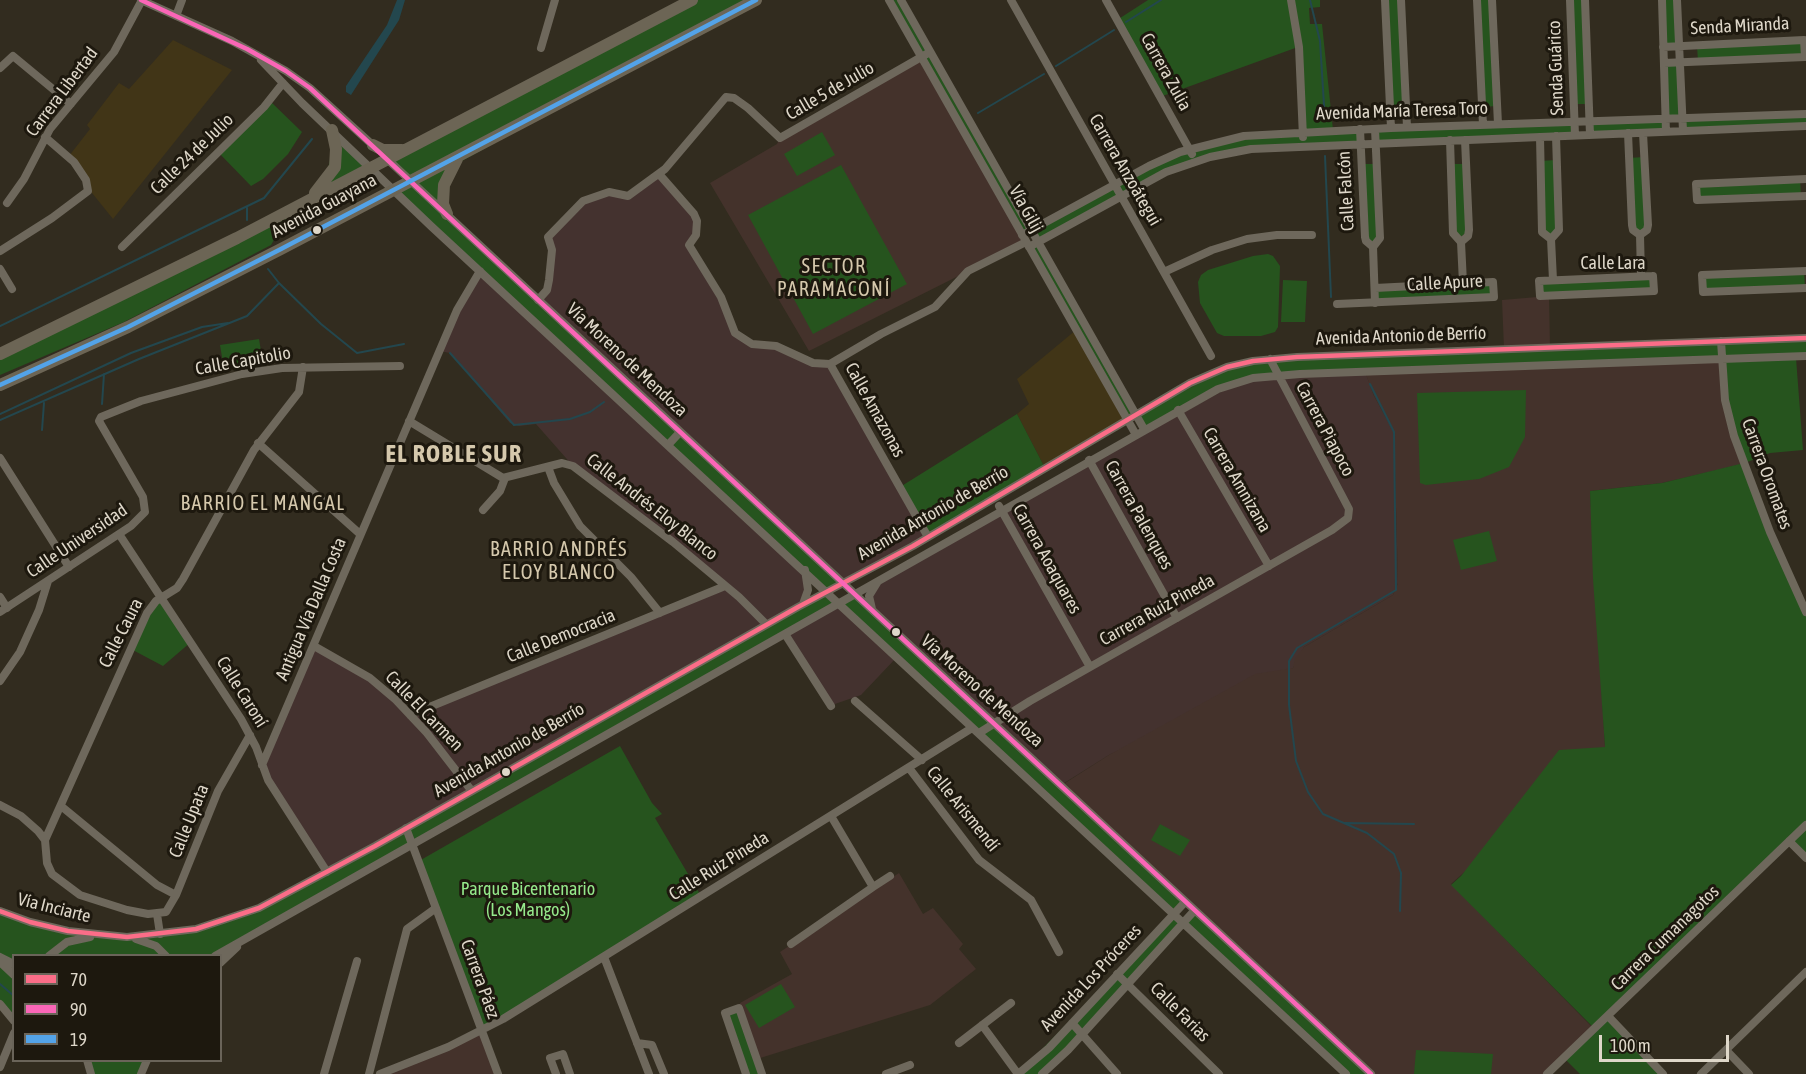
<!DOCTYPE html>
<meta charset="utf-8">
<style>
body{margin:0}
#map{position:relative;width:1806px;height:1074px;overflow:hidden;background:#322c1f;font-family:"Asap Condensed",sans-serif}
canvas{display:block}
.legend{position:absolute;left:12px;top:954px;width:210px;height:108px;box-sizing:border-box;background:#1d180e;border:2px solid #6a6459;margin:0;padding:8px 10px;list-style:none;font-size:18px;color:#ded7c9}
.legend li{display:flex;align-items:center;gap:12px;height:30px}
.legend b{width:30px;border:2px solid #6a6459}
.scale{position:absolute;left:1599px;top:1035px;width:130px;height:27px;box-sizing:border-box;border:3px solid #ded7c9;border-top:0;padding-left:8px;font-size:18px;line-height:21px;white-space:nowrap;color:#ded7c9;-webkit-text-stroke:4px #1d180e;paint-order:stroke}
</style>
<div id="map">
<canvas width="1806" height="1074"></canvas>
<ul class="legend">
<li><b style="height:8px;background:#fb6d88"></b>70</li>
<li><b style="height:8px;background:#fa66b7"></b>90</li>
<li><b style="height:8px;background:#53a3e8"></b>19</li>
</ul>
<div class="scale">100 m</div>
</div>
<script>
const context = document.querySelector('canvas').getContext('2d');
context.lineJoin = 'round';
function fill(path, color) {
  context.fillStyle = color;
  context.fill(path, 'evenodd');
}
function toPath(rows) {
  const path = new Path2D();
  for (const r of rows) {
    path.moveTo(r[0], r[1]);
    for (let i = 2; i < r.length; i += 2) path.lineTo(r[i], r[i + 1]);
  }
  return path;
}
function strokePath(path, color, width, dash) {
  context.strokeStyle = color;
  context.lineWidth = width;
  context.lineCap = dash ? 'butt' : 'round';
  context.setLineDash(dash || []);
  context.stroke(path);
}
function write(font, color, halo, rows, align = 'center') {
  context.font = font + ' "Asap Condensed",sans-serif';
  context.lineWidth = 6;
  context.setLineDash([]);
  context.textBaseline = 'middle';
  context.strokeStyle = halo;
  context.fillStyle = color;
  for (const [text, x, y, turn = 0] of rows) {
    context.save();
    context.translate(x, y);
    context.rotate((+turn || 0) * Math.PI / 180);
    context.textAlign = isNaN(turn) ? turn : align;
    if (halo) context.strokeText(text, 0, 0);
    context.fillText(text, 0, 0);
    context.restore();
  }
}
const commercial = toPath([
 [659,174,697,221,689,245,740,338,776,346,812,363,830,364,928,537,842,583,538,300,549,280,548,237,575,209,602,194,628,196],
 [480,271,808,578,802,604,327,872,264,770,314,646,355,669,411,715,724,586,573,466,536,424,519,426,510,423,450,353,440,351],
 [1365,371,1374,396,1394,432,1398,583,1393,595,1304,647,1293,668,1109,755,1061,785,873,612,869,596,880,579,1239,382],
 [840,604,896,658,861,695,832,705,787,634]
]);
const built = toPath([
 [173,40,232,70,113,219,88,188,69,156,90,129,87,125,119,83,129,89],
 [1076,330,1128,420,1045,468,1017,414,1029,404,1017,379]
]);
const education = toPath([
 [921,57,1026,242,809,351,710,183,777,144,780,138],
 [1549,296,1550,347,1504,348,1502,300],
 [1721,360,1743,464,1662,483,1590,491,1605,747,1451,884,1593,1028,1545,1074,1374,1074,1062,785,1109,755,1255,674,1293,668,1295,658,1304,647,1393,595,1398,583,1394,432,1374,396,1365,372],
 [899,873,923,914,933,908,963,944,959,949,976,969,930,1005,757,1059,739,1008,740,1003,792,974,780,952],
 [482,1031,498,1074,380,1074]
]);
const green = toPath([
 [692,0,756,0,451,167,447,214,842,583,828,591,839,603,220,956,14,956,13,1021,0,1004,0,911,46,927,149,936,245,914,827,591,394,190,411,181,388,159],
 [889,0,901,0,1031,230,1135,172,1205,145,1302,132,1298,47,1160,97,1117,20,1148,0,1320,0,1320,7,1309,8,1310,24,1322,24,1333,130,1360,129,1361,143,1263,147,1166,172,1038,243,1136,415,1239,363,1806,338,1806,356,1355,371,1239,382,1144,429,1136,415,1128,420,1029,247,1038,242,1031,230,1022,235],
 [1385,0,1401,0,1406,112,1390,113],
 [1477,0,1492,0,1497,106,1482,107],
 [1570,0,1585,0,1589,104,1574,104],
 [1662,0,1677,0,1679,46,1663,47],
 [1804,40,1805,57,1698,62,1697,45],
 [1680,62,1683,118,1806,113,1806,127,1683,131,1683,118,1666,119,1666,132,1590,135,1590,121,1666,119,1664,63],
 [270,101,302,132,288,154,263,179,251,186,218,152],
 [1575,122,1575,135,1376,143,1375,129],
 [822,132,835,155,797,176,784,154],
 [335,140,371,168,306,202,324,184],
 [1644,157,1647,230,1635,233,1629,158],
 [1556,160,1557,234,1544,235,1540,161],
 [1362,164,1377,164,1380,238,1369,245],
 [1451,164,1466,164,1469,230,1457,240],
 [841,165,907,284,813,334,748,215],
 [1800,179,1801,196,1697,200,1696,184],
 [291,211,271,245,124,322,0,375,0,357],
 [1268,254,1273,256,1280,266,1278,327,1275,332,1261,336,1224,336,1217,333,1200,303,1198,282,1201,275,1208,270,1253,256],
 [1804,271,1805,288,1703,292,1702,275],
 [1653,276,1654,291,1540,296,1539,281],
 [1283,280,1307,281,1305,322,1281,322],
 [1493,282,1494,297,1375,303,1375,288],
 [259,339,263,363,224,369,220,345],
 [1796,358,1803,450,1770,453,1745,463,1730,419,1724,360],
 [1526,390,1525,437,1509,467,1479,479,1426,485,1420,483,1417,393],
 [1017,414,1045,468,928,537,900,487],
 [1744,463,1806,612,1806,858,1790,841,1608,1016,1663,1074,1580,1074,1564,1058,1595,1029,1451,885,1461,876,1559,750,1605,747,1593,579,1590,491,1662,483],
 [1489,531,1497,561,1461,570,1453,540],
 [854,595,1185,902,1174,914,1183,923,1194,911,1371,1074,1346,1074,1183,923,1042,1074,1018,1074,1173,914,841,603],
 [162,597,191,642,163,666,129,648],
 [620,746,652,803,662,814,655,818,701,896,482,1031,419,861],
 [1160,824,1190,840,1180,856,1151,840],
 [781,984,795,1007,759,1028,745,1005],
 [739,1008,762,1074,746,1074,725,1013],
 [1416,1050,1493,1054,1491,1074,1414,1074],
 [87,1061,147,1061,141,1074,91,1074]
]);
const water = toPath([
 [397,0,405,0,399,20,351,95,346,92,346,86,387,25]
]);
const stream = toPath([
 [1310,0,1320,41,1325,121],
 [1126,22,1161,0],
 [1056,66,1114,30],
 [978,113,1044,74],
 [1325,156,1331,297],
 [247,208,247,220],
 [268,269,279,283,321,324,357,353,404,344],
 [0,326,264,198,312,139],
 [450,353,514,425,570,419,590,412,604,402],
 [1370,384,1394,432,1396,590,1297,648,1289,661,1289,705,1296,761,1308,792,1323,814,1367,833,1394,854,1401,873,1400,911],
 [102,404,104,374],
 [0,414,131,353,202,327,228,323],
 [0,420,139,359,247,316,279,283],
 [42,430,44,403],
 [1345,823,1414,824],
 [0,984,14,996]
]);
const minor = toPath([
 [141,0,232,41,286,71,310,88,377,149],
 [889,0,1135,433],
 [901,0,1144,429],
 [1011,0,1211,356],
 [1106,0,1192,154],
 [1291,0,1299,47,1303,137],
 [1385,0,1391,128],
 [1401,0,1407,127],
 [1477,0,1483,125],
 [1492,0,1498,124],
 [1570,0,1575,135],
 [1585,0,1590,135],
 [1662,0,1666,132],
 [1677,0,1683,131],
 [176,16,182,0],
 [1663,47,1804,40,1805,57,1664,63],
 [541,48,555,0],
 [261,60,302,103,432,227,1346,1074],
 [0,68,13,56,71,104],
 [1360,129,1365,237,1366,241,1373,247],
 [1628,133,1632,225,1633,230,1640,235,1641,276],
 [1540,137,1542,232,1551,239],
 [1450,140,1453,233,1461,242],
 [386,158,1371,1074],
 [659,174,694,214,697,221,696,235,689,245,721,297,735,333,752,344,776,346,813,363,830,364],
 [1806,179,1696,184,1697,200,1806,196],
 [7,203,24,179,50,129,114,52,142,0],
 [1022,235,1149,166,1180,152,1244,136,1391,128,1806,114],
 [1640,235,1647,230,1648,225,1643,133],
 [1551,239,1559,230,1556,136],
 [1551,239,1553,280],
 [122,247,264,107,283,83],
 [1029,247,1166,172,1210,157,1251,149,1806,126],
 [0,251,52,218,88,191,86,180,74,162,45,137],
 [0,269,12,289],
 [1806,271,1702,275,1703,292,1806,288],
 [1164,272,1212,250,1247,239,1277,235,1312,235],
 [1653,276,1654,291,1540,296,1539,281,1653,276],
 [1463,283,1461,242,1468,236,1469,230,1465,140],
 [538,300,547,290,549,280,552,250,548,237,583,201,609,192,628,196,665,169,726,97,734,98,748,108,780,138,930,52],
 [1375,303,1373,247,1380,238,1375,129],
 [1337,304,1494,297,1493,282,1375,288],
 [1721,341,1725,400,1734,436,1770,532,1806,612],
 [830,364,881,334,935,307,968,271,1026,242],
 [830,364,928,537],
 [1178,410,1269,566],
 [409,421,503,478,562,463,573,466,673,542,739,597,766,624],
 [258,443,360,534],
 [668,445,680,432],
 [0,458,69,567],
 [1089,460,1177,618],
 [548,467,554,483,580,526,631,577,660,613],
 [999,506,1090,667],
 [483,510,500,491,505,478],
 [119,534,241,719,256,747,268,780,327,872],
 [0,597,7,608],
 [803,604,808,590,805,570],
 [872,609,869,596,877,583],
 [0,612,131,526,145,512,143,497,99,421,101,417,141,401,242,374,282,368,400,366],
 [785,634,831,706],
 [314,646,370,678,396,700,427,733,471,790],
 [0,681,20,652,39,610,48,581],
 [855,701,922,760],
 [410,715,725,586],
 [979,733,1030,701,1332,530,1348,518,1349,509,1270,359],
 [262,765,457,310,480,271],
 [909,768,979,860,1031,900,1059,952],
 [0,805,21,816,38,831,45,840,47,863,52,874,80,895,127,910,148,914,166,912,176,895,218,791,250,735],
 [61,806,157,885,176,895],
 [406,828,498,1074],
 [45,840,147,613,156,601,177,588,183,579,254,450,299,392,303,367],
 [1789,841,1806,858],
 [873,887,890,876],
 [0,911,30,922,68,931,127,937,196,929,259,908,375,846,798,607,913,546,1190,383,1227,367,1253,361,1297,357,1806,338],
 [157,914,160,934],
 [136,939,156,946,166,956],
 [791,944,873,887,831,816],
 [49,956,67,942,90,937],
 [215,956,1218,389,1253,378,1300,374,1806,356],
 [0,957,14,964],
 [604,957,649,1074],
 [0,962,14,975],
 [220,963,237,947],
 [1117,974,1219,1074],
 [0,1004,14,1021],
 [1608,1016,1663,1074],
 [1072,1023,1117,1074],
 [982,1025,1018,1074],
 [637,1043,652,1045,664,1074],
 [959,1043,1011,1003],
 [1726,1050,1749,1074],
 [87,1060,91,1074],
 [0,1067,14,1033],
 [141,1074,147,1060],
 [324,1074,357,961],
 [369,1074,407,929,436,908],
 [380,1074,448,1047,503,1019,972,728],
 [556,1074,550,1058,563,1054,570,1074],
 [746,1074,725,1013,739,1008,762,1074],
 [886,1074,910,1065],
 [1018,1074,1049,1048,1185,902],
 [1042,1074,1068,1050,1194,911],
 [1547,1074,1806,825],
 [1701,1074,1806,972]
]);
const highway = toPath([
 [373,145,383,150,402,150],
 [315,193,335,167,336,149,332,130],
 [447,214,443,204,444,185,457,159],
 [0,354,237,238,692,0],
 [0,385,128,327,281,249,756,0]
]);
const bus1 = toPath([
 [0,911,30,922,68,931,127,937,196,929,259,908,375,846,798,607,913,546,1190,383,1227,367,1253,361,1297,357,1806,338]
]);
const bus2 = toPath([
 [141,0,247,49,286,71,310,88,1371,1074]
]);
const bus3 = toPath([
 [0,385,128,327,281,249,756,0]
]);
const markers = [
 [317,230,5,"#ded7c9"],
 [896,632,5,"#ded7c9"],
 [506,772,5,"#ded7c9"]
];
const streetNames = [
 ["Senda Miranda",1740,26,-3],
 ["Senda Guárico",1556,68,-92],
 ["Carrera Zulia",1166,72,61],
 ["Calle 5 de Julio",830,91,-30],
 ["Carrera Libertad",62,92,-53],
 ["Avenida María Teresa Toro",1402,111,-2],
 ["Calle 24 de Julio",192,154,-44],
 ["Carrera Anzoátegui",1125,170,60],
 ["Calle Falcón",1346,191,-93],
 ["Avenida Guayana",324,206,-28],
 ["Vía Gilij",1026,209,61],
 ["Calle Lara",1613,263],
 ["Calle Apure",1445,283,-3],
 ["Avenida Antonio de Berrío",1401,336,-2],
 ["Vía Moreno de Mendoza",627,360,43],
 ["Calle Capitolio",243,361,-10],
 ["Calle Amazonas",875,410,61],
 ["Carrera Piapoco",1325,429,62],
 ["Carrera Oromates",1767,474,70],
 ["Carrera Amnizana",1237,480,60],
 ["Calle Andrés Eloy Blanco",652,507,38],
 ["Avenida Antonio de Berrío",933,513,-30],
 ["Carrera Palenques",1139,515,61],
 ["Calle Universidad",77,541,-34],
 ["Carrera Aoaquares",1047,559,61],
 ["Antigua Vía Dalla Costa",311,609,-67],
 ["Carrera Ruiz Pineda",1157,610,-29],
 ["Calle Caura",121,633,-63],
 ["Calle Democracia",561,636,-22],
 ["Vía Moreno de Mendoza",982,691,42],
 ["Calle Caroní",242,692,58],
 ["Calle El Carmen",424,711,46],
 ["Avenida Antonio de Berrío",509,750,-30],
 ["Calle Arismendí",963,809,51],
 ["Calle Upata",189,821,-68],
 ["Calle Ruiz Pineda",719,866,-32],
 ["Vía Inciarte",54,908,14],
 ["Carrera Cumanagotos",1665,938,-44],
 ["Avenida Los Próceres",1091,978,-47],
 ["Carrera Páez",480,979,70],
 ["Calle Farias",1180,1012,45]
];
const parkNames = [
 ["Parque Bicentenario",528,889],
 ["(Los Mangos)",528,910]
];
const neighbourhoodNames = [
 ["SECTOR",834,267],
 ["PARAMACONÍ",834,290],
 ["BARRIO EL MANGAL",263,504],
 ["BARRIO ANDRÉS",559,550],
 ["ELOY BLANCO",559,573]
];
const districtNames = [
 ["EL ROBLE SUR",454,454]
];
fill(commercial, '#44322f');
fill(built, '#413517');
fill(education, '#44322b');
fill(green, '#26541e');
fill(water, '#23474e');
strokePath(stream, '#23474e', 2);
strokePath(minor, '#6e685c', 8);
strokePath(highway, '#6c6555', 12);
strokePath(bus1, '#fb6d88', 4.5);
strokePath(bus2, '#fa66b7', 4.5);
strokePath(bus3, '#53a3e8', 4.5);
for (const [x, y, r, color] of markers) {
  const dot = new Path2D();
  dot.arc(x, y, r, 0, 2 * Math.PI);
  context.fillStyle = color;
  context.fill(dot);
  strokePath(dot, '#1d180e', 2);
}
write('18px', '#ded7c9', '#1d180e', streetNames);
write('18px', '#95e98b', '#1d180e', parkNames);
context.letterSpacing = '1.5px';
write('20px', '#d5c8ac', '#1d180e', neighbourhoodNames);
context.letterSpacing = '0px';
context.letterSpacing = '1.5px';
write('bold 24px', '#d5c8ac', '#1d180e', districtNames);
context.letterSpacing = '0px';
</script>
